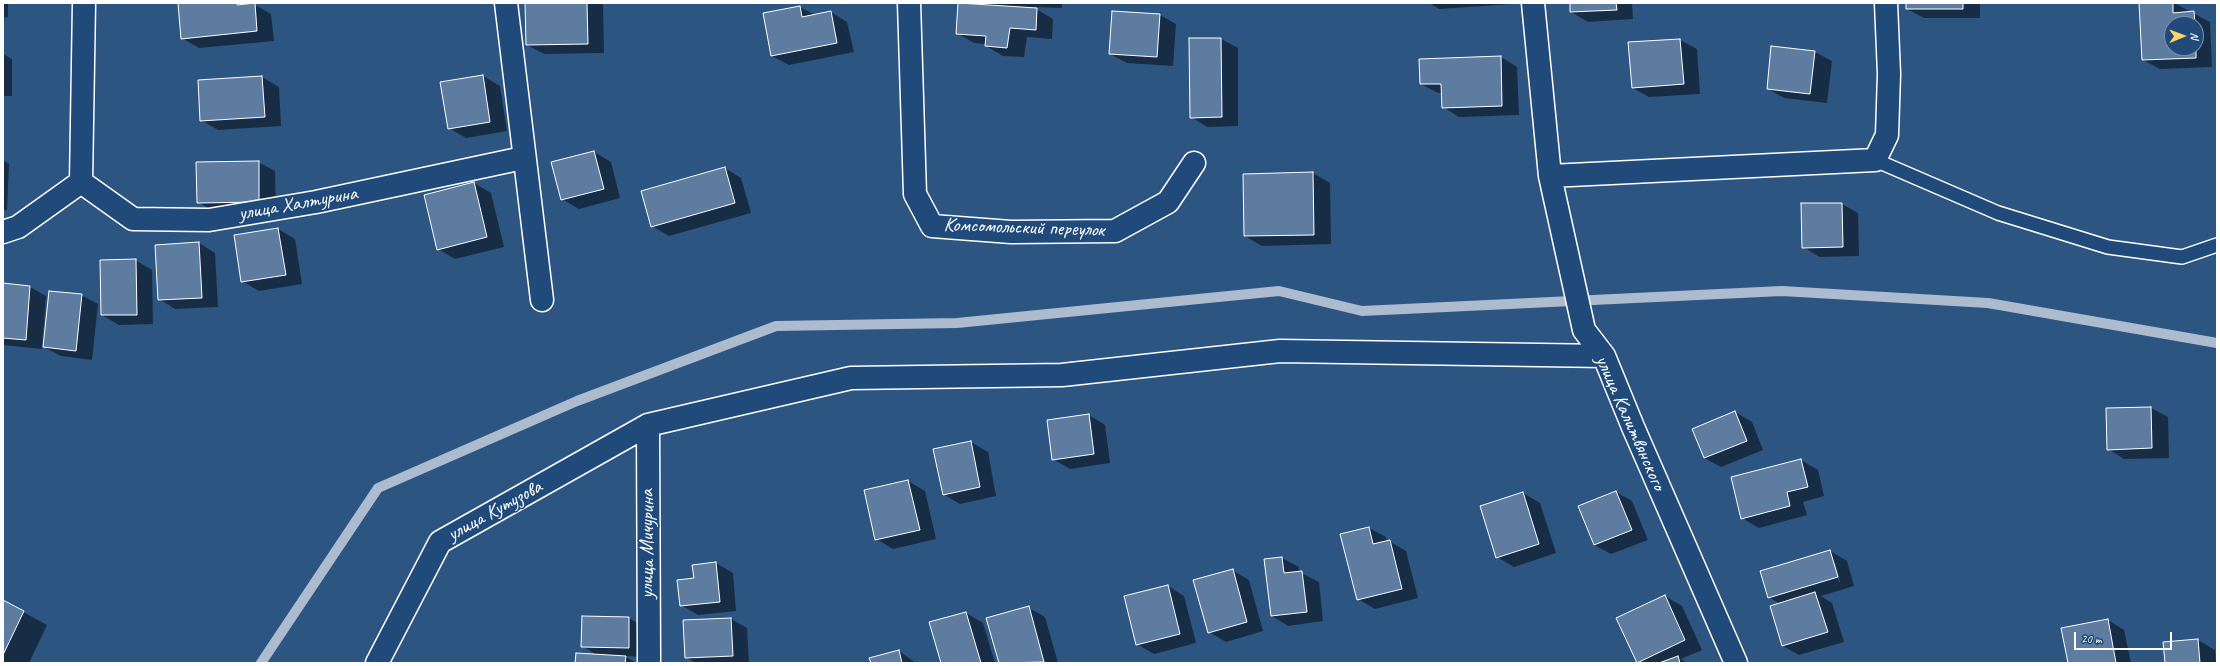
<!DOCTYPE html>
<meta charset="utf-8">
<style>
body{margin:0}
#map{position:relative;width:2220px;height:666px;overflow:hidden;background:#2c5582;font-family:Caveat,sans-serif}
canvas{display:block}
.frame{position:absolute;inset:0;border:4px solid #fff;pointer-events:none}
.north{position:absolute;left:2164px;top:16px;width:40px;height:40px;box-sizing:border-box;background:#1f4a7a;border:1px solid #7992af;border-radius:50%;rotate:89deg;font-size:11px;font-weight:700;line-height:16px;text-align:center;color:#fff}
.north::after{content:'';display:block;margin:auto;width:14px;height:18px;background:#ffd166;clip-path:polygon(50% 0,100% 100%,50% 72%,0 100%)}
.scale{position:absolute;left:2074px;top:632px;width:98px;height:18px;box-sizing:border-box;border:2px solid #fff;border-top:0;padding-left:5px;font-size:12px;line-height:14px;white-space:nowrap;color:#fff;-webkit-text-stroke:3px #1f4a7a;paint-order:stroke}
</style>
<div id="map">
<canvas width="2220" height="666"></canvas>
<div class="frame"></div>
<div class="north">N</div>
<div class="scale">20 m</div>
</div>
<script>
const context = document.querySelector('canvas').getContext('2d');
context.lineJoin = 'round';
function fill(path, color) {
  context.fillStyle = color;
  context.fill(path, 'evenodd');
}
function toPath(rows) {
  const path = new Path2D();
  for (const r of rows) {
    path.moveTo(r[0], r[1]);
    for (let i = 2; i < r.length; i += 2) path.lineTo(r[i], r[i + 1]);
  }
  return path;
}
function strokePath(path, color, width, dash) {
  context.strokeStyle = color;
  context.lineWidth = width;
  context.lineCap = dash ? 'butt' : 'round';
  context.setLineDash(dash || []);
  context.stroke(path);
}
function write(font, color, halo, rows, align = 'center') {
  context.font = font + ' Caveat,sans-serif';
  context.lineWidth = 3;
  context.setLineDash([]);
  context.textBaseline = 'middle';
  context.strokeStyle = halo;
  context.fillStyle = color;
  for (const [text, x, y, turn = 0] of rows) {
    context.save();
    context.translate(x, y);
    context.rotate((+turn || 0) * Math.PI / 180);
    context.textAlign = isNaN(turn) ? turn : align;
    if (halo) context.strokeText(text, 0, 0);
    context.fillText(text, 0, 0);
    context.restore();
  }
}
const shadow = toPath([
 [3,3,8,3,8,17,3,18],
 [179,3,252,3,271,14,274,41,199,48,182,38],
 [526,3,599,3,603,5,604,53,544,54,527,45],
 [979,3,1062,3,1062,8,1033,7,1053,19,1052,39,1027,37,1024,57,1003,56,986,46,986,44,974,43,957,33,982,5],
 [1429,3,1512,3,1512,4,1439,9],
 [1571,3,1632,3,1633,19,1588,22,1571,12],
 [1907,3,1980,3,1980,18,1924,18,1907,9],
 [2140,3,2174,3,2210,22,2212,67,2160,69,2143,60],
 [2172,24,2196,24,2196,48,2172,48],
 [800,7,815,15,831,12,847,22,854,52,789,65,772,56],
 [1160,15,1176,24,1173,66,1127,63,1110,54],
 [1221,39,1238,48,1238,126,1207,127,1191,117],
 [1680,40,1697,49,1700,94,1649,97,1633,88,1629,43],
 [1815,52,1832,61,1827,103,1784,98,1768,89],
 [3,54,12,59,12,96,3,96],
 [1501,57,1517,67,1519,115,1459,117,1443,107,1442,93,1438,93,1421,84],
 [483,76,500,86,507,131,466,138,449,128],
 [262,77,279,87,281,126,218,130,201,120],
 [594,152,611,162,620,198,579,209,562,199],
 [3,160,9,164,7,210,3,210],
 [258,162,275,171,276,211,215,212,198,202],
 [725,168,741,178,751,213,669,236,652,226],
 [1313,173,1330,183,1331,244,1262,246,1245,236],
 [474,183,491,193,504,247,455,259,438,249],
 [1842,204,1858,213,1859,256,1820,257,1803,247],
 [278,229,295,239,302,284,259,291,242,281,235,236],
 [199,243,215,253,218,307,175,309,159,299],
 [135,260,152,270,153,324,119,325,102,315],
 [3,284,30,287,46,296,42,349,3,345],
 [81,295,98,304,92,360,61,356,44,347],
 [2151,408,2168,417,2169,458,2124,459,2108,449],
 [1735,412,1752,422,1763,450,1721,467,1704,458],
 [1089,415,1105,425,1110,463,1070,469,1053,459],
 [971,442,988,452,996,496,960,504,943,494],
 [1801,460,1818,470,1824,496,1803,502,1807,515,1759,528,1742,518],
 [908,481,925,491,936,539,893,549,876,539],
 [1616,492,1632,501,1648,540,1611,554,1594,545],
 [1523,493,1540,503,1556,553,1514,567,1497,557],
 [1369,528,1386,537,1387,542,1389,541,1406,551,1418,598,1375,609,1358,599],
 [1830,551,1847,561,1854,586,1821,596,1832,603,1844,642,1799,655,1783,646,1780,604,1769,597],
 [1833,563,1835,563,1840,582,1839,582],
 [1282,558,1299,567,1299,572,1319,582,1323,621,1288,626,1272,616],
 [716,563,733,573,736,611,698,615,681,605,695,579],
 [1232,570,1249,580,1263,631,1226,642,1209,632],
 [1168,586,1184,596,1196,643,1154,654,1137,644],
 [1665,596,1682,606,1702,650,1681,659,1687,663,1639,663],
 [3,601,47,625,29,663,3,663],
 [1029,608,1045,617,1058,663,1000,663,987,619],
 [966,613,983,623,995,663,942,663,931,623],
 [629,618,646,628,645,657,625,656,636,663,576,663,597,655,582,646],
 [731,619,747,628,749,663,696,663,686,657],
 [2108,620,2124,630,2131,663,2069,663],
 [2198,640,2215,650,2216,663,2166,663,2164,643],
 [899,651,916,663,872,663]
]);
const stream = toPath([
 [261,663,378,488,577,401,776,326,957,323,1279,291,1362,311,1782,291,1988,303,2217,343]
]);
const building = toPath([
 [178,3,237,3,237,5,255,3,257,31,181,39,178,3],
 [525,3,587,3,588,44,526,45,525,3],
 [958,3,1037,8,1036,30,1010,28,1007,48,985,46,986,36,956,34,958,3],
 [1570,3,1616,3,1617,10,1570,12,1570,3],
 [1906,3,1963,3,1963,9,1906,9,1906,3],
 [2139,3,2173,3,2173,13,2194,11,2195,24,2172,24,2172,48,2196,48,2196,58,2142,60,2139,3],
 [800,6,802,17,831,11,837,43,771,56,763,13,800,6],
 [1112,11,1160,14,1157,57,1109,54,1112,11],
 [1189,38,1221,38,1222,117,1190,118,1189,38],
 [1680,39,1684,84,1632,88,1628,42,1680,39],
 [1771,46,1815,51,1810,94,1767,89,1771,46],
 [1501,56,1502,106,1442,108,1441,84,1420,84,1419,59,1501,56],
 [483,75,490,122,448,129,440,82,483,75],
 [262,76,265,117,200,121,198,80,262,76],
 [594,151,604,189,561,200,551,162,594,151],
 [259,161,259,202,197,203,196,162,259,161],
 [725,167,735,203,651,227,641,191,725,167],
 [1313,172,1314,235,1244,236,1243,174,1313,172],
 [474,182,487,237,437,250,424,195,474,182],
 [1801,203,1842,203,1843,247,1802,248,1801,203],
 [278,228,286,275,241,282,234,235,278,228],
 [199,242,202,298,158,300,155,245,199,242],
 [136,259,137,315,101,315,100,260,136,259],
 [3,283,30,286,26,340,3,338,3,283],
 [49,291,82,294,76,351,43,347,49,291],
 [2151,407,2152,448,2107,450,2106,408,2151,407],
 [1735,411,1747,441,1704,458,1692,429,1735,411],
 [1089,414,1094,454,1052,460,1047,420,1089,414],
 [971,441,980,487,943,495,933,449,971,441],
 [1801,459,1808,487,1787,492,1790,506,1741,519,1731,477,1801,459],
 [908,480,920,530,875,540,864,490,908,480],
 [1616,491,1632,530,1594,545,1578,506,1616,491],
 [1523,492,1539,544,1496,558,1480,506,1523,492],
 [1369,527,1373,544,1390,540,1402,589,1357,600,1340,534,1369,527],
 [1830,550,1838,577,1768,598,1760,571,1830,550],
 [1282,557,1284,573,1302,571,1307,612,1271,616,1264,559,1282,557],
 [716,562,720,602,680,606,677,580,694,578,692,565,716,562],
 [1233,569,1247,622,1208,633,1193,580,1233,569],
 [1168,585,1180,634,1136,645,1124,596,1168,585],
 [1815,592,1828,632,1782,646,1770,606,1815,592],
 [1665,595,1685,640,1637,663,1616,618,1665,595],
 [3,600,24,611,3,655,3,600],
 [1029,606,1044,662,999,663,986,618,1029,606],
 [966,612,981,663,941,663,929,622,966,612],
 [582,616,629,617,629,648,581,647,582,616],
 [731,618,733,656,685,658,683,620,731,618],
 [2108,619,2116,663,2068,663,2061,628,2108,619],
 [2198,639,2200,663,2165,663,2163,642,2198,639],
 [899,650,902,663,871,663,869,658,899,650],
 [576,653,626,656,625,663,575,663,576,653],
 [1678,656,1680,663,1659,663,1678,656]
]);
const service = toPath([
 [1875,160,1998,213,2108,247,2182,257,2217,245]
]);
const minor = toPath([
 [506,3,542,300],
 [909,3,915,194,932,226,1011,232,1115,231,1168,202,1194,163],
 [1533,3,1550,176,1584,330,1604,356,1633,427,1736,663],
 [1550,176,1875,160,1887,135,1889,74,1886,3],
 [81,182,133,219,209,220,316,202,523,158],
 [81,182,84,3],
 [3,232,18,227,81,182],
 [648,425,649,663],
 [377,663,440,542,648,425,851,378,1062,375,1280,351,1604,356]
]);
const streetNames = [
 ["улица Халтурина",298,204,-10],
 ["Комсомольский переулок",1024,228,2],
 ["улица Калитвянского",1630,423,66],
 ["улица Кутузова",495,511,-29],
 ["улица Мичурина",648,544,-90]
];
fill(shadow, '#0007');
strokePath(stream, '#acbcce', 10);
fill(building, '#5e7c9f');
strokePath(building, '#fff', 1);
strokePath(service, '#fff', 16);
strokePath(minor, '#fff', 25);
strokePath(service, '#1f4a7a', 13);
strokePath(minor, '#1f4a7a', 22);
write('20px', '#fff', '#1f4a7a', streetNames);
</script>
